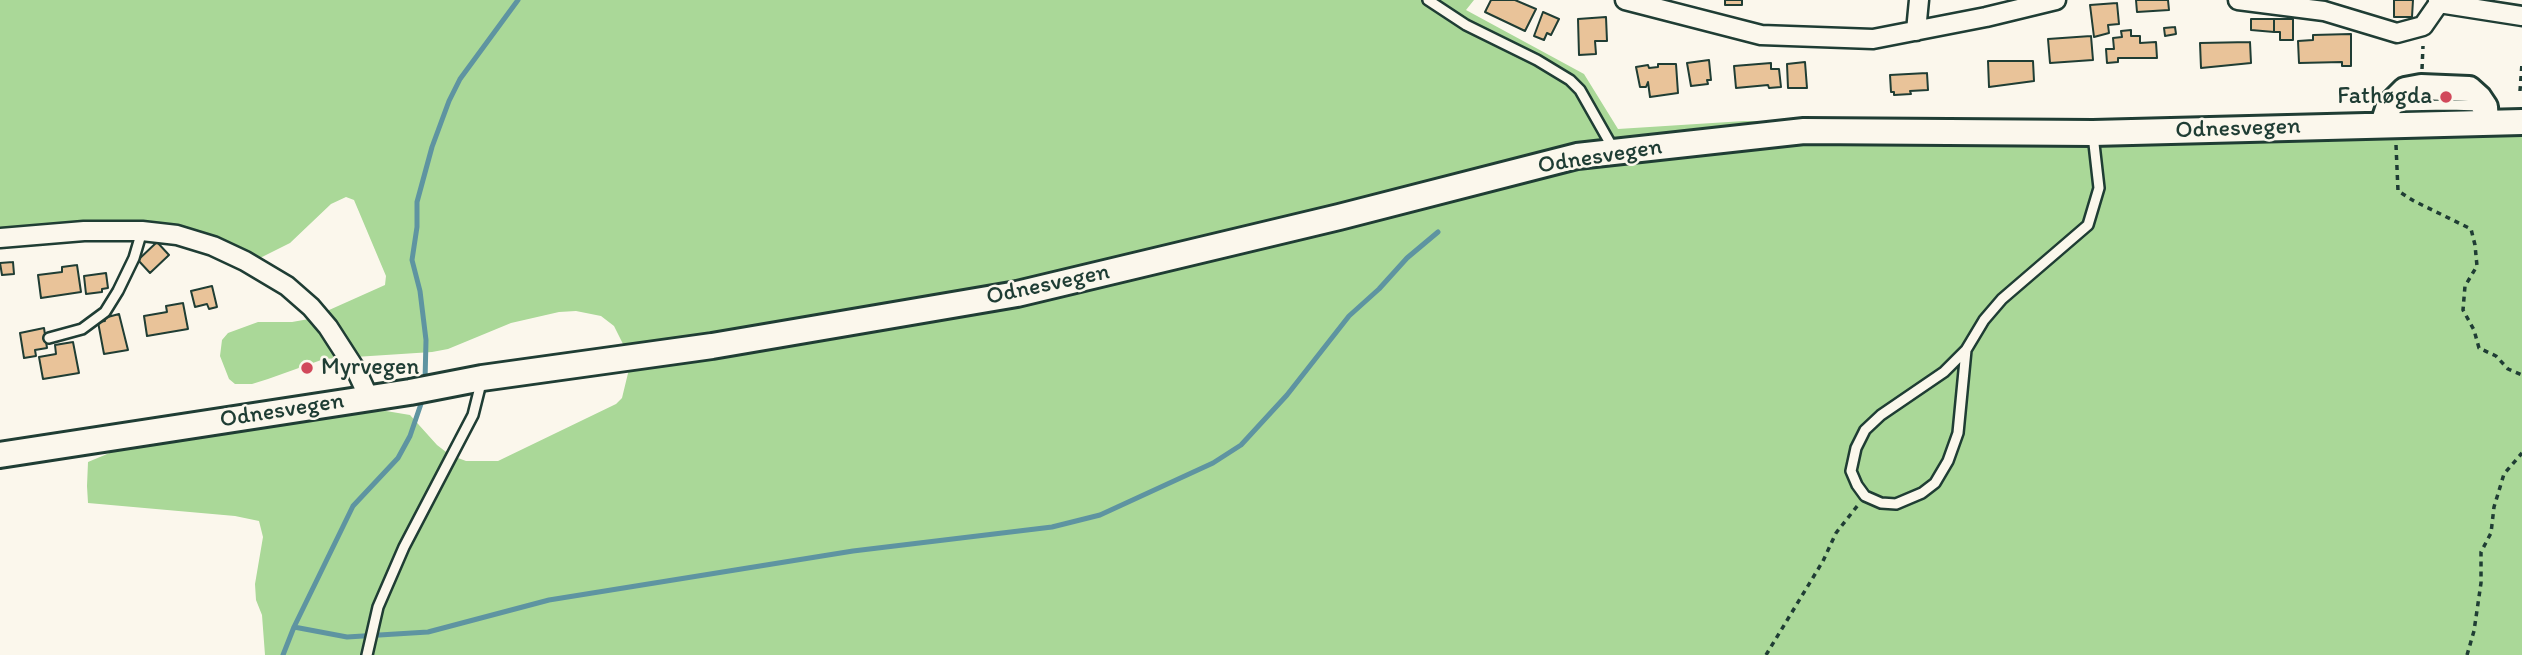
<!DOCTYPE html>
<meta charset="utf-8">
<style>
body{margin:0}
canvas{display:block;background:#fbf7ec}
</style>
<canvas width="2522" height="655"></canvas>
<script>
const context = document.querySelector('canvas').getContext('2d');
context.lineJoin = 'round';
function fill(path, color) {
  context.fillStyle = color;
  context.fill(path, 'evenodd');
}
function toPath(rows) {
  const path = new Path2D();
  for (const r of rows) {
    path.moveTo(r[0], r[1]);
    for (let i = 2; i < r.length; i += 2) path.lineTo(r[i], r[i + 1]);
  }
  return path;
}
function strokePath(path, color, width, dash) {
  context.strokeStyle = color;
  context.lineWidth = width;
  context.lineCap = dash ? 'butt' : 'round';
  context.setLineDash(dash || []);
  context.stroke(path);
}
function write(font, color, halo, rows, align = 'center') {
  context.font = font + ' Itim,sans-serif';
  context.lineWidth = 5;
  context.setLineDash([]);
  context.textBaseline = 'middle';
  context.strokeStyle = halo;
  context.fillStyle = color;
  for (const [text, x, y, turn = 0] of rows) {
    context.save();
    context.translate(x, y);
    context.rotate((+turn || 0) * Math.PI / 180);
    context.textAlign = isNaN(turn) ? turn : align;
    if (halo) context.strokeText(text, 0, 0);
    context.fillText(text, 0, 0);
    context.restore();
  }
}
const green = toPath([
 [0,0,1474,0,1466,10,1584,74,1618,129,1744,121,1920,122,1935,120,2034,124,2227,119,2269,114,2359,113,2365,128,2522,135,2522,655,265,655,262,615,256,600,255,584,263,537,259,521,235,516,88,503,87,486,88,462,119,449,150,441,336,413,386,411,410,415,437,445,450,455,466,461,498,461,616,404,622,398,630,365,625,348,614,326,601,316,576,311,559,312,511,323,448,349,432,352,324,359,268,379,252,384,235,384,229,379,220,356,222,340,228,333,258,322,292,322,309,319,385,285,386,276,354,200,346,197,331,204,290,243,260,258,167,230,101,222,0,238]
]);
const stream = toPath([
 [425,381,426,340,420,291,412,260,417,227,417,202,432,147,449,101,460,79,518,0],
 [294,627,347,637,428,632,549,600,853,551,1052,527,1100,515,1213,463,1241,445,1287,395,1349,316,1379,289,1407,258,1438,232],
 [283,655,294,627,353,506,398,458,410,436,423,398]
]);
const building = toPath([
 [1491,0,1515,0,1536,9,1525,31,1485,12,1491,0],
 [1725,0,1742,0,1742,5,1725,5,1725,0],
 [2136,0,2168,0,2169,10,2137,12,2136,0],
 [2394,0,2413,0,2412,17,2394,17,2394,0],
 [2117,3,2119,24,2108,25,2109,33,2094,37,2090,5,2117,3],
 [1543,12,1559,19,1551,35,1547,33,1544,40,1534,36,1543,12],
 [1606,17,1607,41,1595,41,1596,54,1579,55,1578,19,1606,17],
 [2251,19,2274,19,2274,32,2251,30,2251,19],
 [2274,19,2293,19,2293,40,2280,40,2280,32,2274,32,2274,19],
 [2175,27,2176,34,2165,36,2164,28,2175,27],
 [2131,30,2131,36,2140,36,2140,43,2156,42,2157,58,2118,58,2118,62,2107,63,2106,49,2114,49,2113,38,2122,37,2121,31,2131,30],
 [2351,34,2351,66,2342,66,2342,62,2299,63,2298,41,2313,40,2313,35,2351,34],
 [2091,36,2093,60,2050,63,2048,39,2091,36],
 [2250,42,2251,63,2201,68,2200,43,2250,42],
 [1709,60,1711,80,1707,80,1708,84,1691,86,1687,63,1709,60],
 [1988,61,2033,61,2034,81,1989,87,1988,61],
 [1805,62,1807,88,1788,88,1787,64,1805,62],
 [1771,63,1771,69,1779,69,1781,87,1769,88,1768,85,1736,88,1734,66,1771,63],
 [1658,64,1676,64,1678,93,1650,97,1648,82,1646,87,1640,87,1636,67,1648,65,1649,68,1658,67,1658,64],
 [1927,73,1928,90,1910,91,1911,94,1894,95,1894,92,1891,92,1890,75,1927,73],
 [157,242,169,255,150,273,138,260,157,242],
 [13,262,14,274,2,275,0,263,13,262],
 [77,265,81,292,41,298,38,275,62,272,62,267,77,265],
 [106,273,108,288,102,289,102,292,86,294,84,276,106,273],
 [212,286,217,307,209,309,207,304,195,307,191,291,212,286],
 [183,303,188,329,147,336,144,316,167,312,166,306,183,303],
 [119,314,128,350,104,354,98,322,105,321,104,318,119,314],
 [44,328,47,348,35,350,36,356,24,358,20,333,44,328],
 [73,342,79,373,43,379,39,357,56,354,55,345,73,342]
]);
const path = toPath([
 [2422,69,2423,46],
 [2520,91,2522,63],
 [2396,145,2398,191,2414,201,2471,229,2475,245,2477,266,2465,286,2463,310,2474,330,2479,348,2496,356,2508,369,2522,375],
 [1766,655,1823,561,1836,533,1858,505],
 [2467,655,2474,631,2481,583,2481,552,2491,533,2494,507,2504,474,2522,453]
]);
const service = toPath([
 [1428,0,1466,25,1537,60,1570,80,1580,90,1614,150],
 [2396,106,2449,105,2480,106],
 [49,338,82,329,105,312,118,291,134,258,142,231],
 [1966,350,1958,433,1948,461,1935,483,1922,493,1896,504,1881,503,1865,496,1857,485,1851,471,1856,448,1865,430,1881,415,1944,372,1966,350,1984,320,2002,299,2088,225,2099,188,2093,135],
 [367,655,378,607,404,547,473,415,482,379]
]);
const minor = toPath([
 [1625,0,1761,35,1873,39,1986,17,2056,0],
 [2238,0,2324,11,2397,33,2423,26,2439,3],
 [2438,0,2439,3,2522,16],
 [1916,31,1919,0],
 [0,238,84,231,142,231,177,235,213,246,245,261,287,286,311,307,328,327,357,372,369,398]
]);
const secondary = toPath([
 [2383,124,2389,106,2405,90,2421,87,2469,89,2479,98,2485,107,2486,122],
 [0,455,410,392,482,378,712,346,1017,294,1339,217,1577,156,1804,131,2093,133,2522,122]
]);
const markers = [
 [2446,97,7,"#d1495b"],
 [307,368,7,"#d1495b"]
];
const poiNames = [
 ["Fathøgda",2432,97],
 ["Myrvegen",321,368,"left"]
];
const streetNames = [
 ["Odnesvegen",2238,129,-2],
 ["Odnesvegen",1600,157,-9],
 ["Odnesvegen",1048,285,-12],
 ["Odnesvegen",282,411,-9]
];
fill(green, '#aad898');
strokePath(stream, '#5e94a1', 5);
fill(building, '#e9c399');
strokePath(building, '#1f3d34', 2);
strokePath(service, '#1f3d34', 14);
strokePath(minor, '#1f3d34', 23);
strokePath(secondary, '#1f3d34', 30);
strokePath(path, '#1f3d34', 3.5, [5, 5]);
strokePath(service, '#fbf7ec', 9);
strokePath(minor, '#fbf7ec', 18);
strokePath(secondary, '#fbf7ec', 24);
for (const [x, y, r, color] of markers) {
  const dot = new Path2D();
  dot.arc(x, y, r, 0, 2 * Math.PI);
  context.fillStyle = color;
  context.fill(dot);
  strokePath(dot, '#fbf7ec', 2.5);
}
write('24px', '#1f3d34', '#fbf7ec', poiNames, 'right');
write('24px', '#1f3d34', '#fbf7ec', streetNames);
</script>
